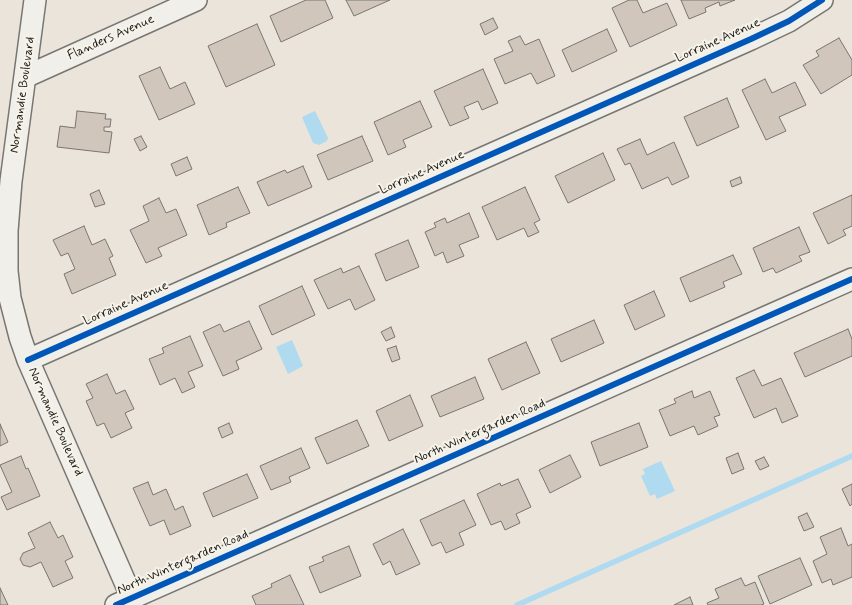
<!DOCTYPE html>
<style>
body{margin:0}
canvas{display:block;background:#eae4db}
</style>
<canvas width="852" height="605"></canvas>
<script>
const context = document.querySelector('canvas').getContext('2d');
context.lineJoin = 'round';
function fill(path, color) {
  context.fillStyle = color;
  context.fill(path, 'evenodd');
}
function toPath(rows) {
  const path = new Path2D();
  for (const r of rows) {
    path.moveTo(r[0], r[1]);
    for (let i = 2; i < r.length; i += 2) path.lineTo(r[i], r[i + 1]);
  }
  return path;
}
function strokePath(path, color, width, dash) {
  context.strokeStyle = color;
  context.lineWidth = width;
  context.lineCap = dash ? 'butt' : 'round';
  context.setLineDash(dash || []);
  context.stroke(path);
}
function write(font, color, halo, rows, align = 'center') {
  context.font = font + ' Mynerve,sans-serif';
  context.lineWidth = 4;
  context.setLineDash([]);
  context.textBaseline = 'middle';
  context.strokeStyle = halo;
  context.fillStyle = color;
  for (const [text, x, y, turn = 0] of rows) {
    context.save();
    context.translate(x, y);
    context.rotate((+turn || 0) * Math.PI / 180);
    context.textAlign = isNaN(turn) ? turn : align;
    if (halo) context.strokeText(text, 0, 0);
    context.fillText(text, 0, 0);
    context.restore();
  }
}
const water = toPath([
 [315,111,328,138,327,141,319,145,313,143,302,117],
 [292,340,303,366,288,374,276,347],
 [661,461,675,491,657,499,655,494,650,496,641,476,645,474,643,469]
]);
const stream = toPath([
 [517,605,852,456]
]);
const building = toPath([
 [306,0,325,0,333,18,281,42,270,16,306,0],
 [346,0,390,0,354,16,346,0],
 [629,0,637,0,643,13,667,3,677,25,630,47,612,8,629,0],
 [681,0,735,0,720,6,719,2,705,8,706,12,689,19,681,0],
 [493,18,498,28,485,35,480,24,493,18],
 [257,24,275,65,226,87,208,46,257,24],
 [607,29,617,51,572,72,562,50,607,29],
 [520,36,525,45,539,39,555,76,537,84,531,73,505,84,494,59,513,51,508,41,520,36],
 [839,38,852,60,852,75,821,94,803,65,819,56,816,51,839,38],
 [160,67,170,89,185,82,195,104,159,120,139,76,160,67],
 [483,69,498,103,482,110,478,101,464,107,469,118,450,126,434,91,483,69],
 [765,79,772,93,795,82,806,105,779,117,786,131,766,140,742,90,765,79],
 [727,98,739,127,697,146,684,117,727,98],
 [420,101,432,127,403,140,406,147,388,155,374,122,420,101],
 [77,111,106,114,105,119,111,119,110,127,104,127,104,131,112,132,109,153,57,147,60,126,75,128,77,111],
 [141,136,147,147,140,151,134,139,141,136],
 [362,136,373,161,328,180,317,155,362,136],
 [640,139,647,155,674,142,689,177,672,185,668,177,642,189,630,163,625,165,617,149,640,139],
 [603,153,615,180,568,203,555,176,603,153],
 [187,157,192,169,176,176,171,164,187,157],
 [303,166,312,187,268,206,257,182,285,170,287,173,303,166],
 [740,177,742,183,732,187,730,181,740,177],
 [238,187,250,213,226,223,227,227,209,235,197,205,238,187],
 [525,187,540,220,534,223,539,232,528,237,524,228,497,240,482,207,525,187],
 [99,190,105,204,95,207,90,194,99,190],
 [852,195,852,226,843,230,846,235,828,244,813,213,852,195],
 [159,198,166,213,176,209,187,235,158,248,162,256,146,263,130,230,149,221,143,206,159,198],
 [469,213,479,237,459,245,464,256,447,263,443,252,435,256,425,232,436,227,434,223,445,218,447,223,469,213],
 [84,226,92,245,105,239,113,256,109,258,116,275,72,294,64,274,75,269,68,253,61,256,53,240,84,226],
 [799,227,810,252,799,256,802,261,776,273,773,268,763,272,753,248,799,227],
 [408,240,419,267,386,281,375,254,408,240],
 [733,255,742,274,723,282,725,287,690,302,680,278,733,255],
 [359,266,375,300,355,310,350,299,328,309,314,280,341,268,343,273,359,266],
 [302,286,315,315,272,335,259,306,302,286],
 [654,291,665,316,635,330,624,305,654,291],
 [594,320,604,343,561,362,551,339,594,320],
 [249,321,262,349,236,361,239,369,223,376,203,332,220,324,224,332,249,321],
 [391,327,395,337,386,341,381,332,391,327],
 [848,329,852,339,852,356,805,377,794,353,848,329],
 [190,336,203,366,188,372,195,387,182,393,175,378,160,385,149,359,164,353,162,348,190,336],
 [526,342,540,373,502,390,488,359,526,342],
 [396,346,400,359,392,362,387,349,396,346],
 [754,370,762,386,781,378,798,416,782,423,776,408,754,418,736,378,754,370],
 [107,374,116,394,125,390,134,409,125,413,132,428,111,438,104,423,97,426,86,401,93,398,86,384,107,374],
 [475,377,484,399,440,417,431,396,475,377],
 [692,391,694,398,710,391,720,415,714,417,718,426,698,435,694,426,670,436,659,410,676,403,674,399,692,391],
 [410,395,423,426,389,441,376,411,410,395],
 [357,420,369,446,327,464,315,438,357,420],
 [229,423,233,433,222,438,218,428,229,423],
 [639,423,648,447,600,466,591,442,639,423],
 [0,424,8,442,0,446,0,424],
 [301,448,310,468,289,477,291,482,271,490,260,466,301,448],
 [738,453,744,469,732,474,726,458,738,453],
 [570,455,581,477,550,493,539,470,570,455],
 [21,456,26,469,28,468,40,496,7,510,1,497,12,492,0,465,21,456],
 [764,457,769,466,760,470,755,461,764,457],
 [247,474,258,498,213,517,203,493,247,474],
 [518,479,531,507,516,514,520,523,505,530,501,521,491,525,477,494,500,483,501,486,518,479],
 [148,482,153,495,166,489,175,510,183,506,191,526,170,535,164,520,150,526,133,488,148,482],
 [852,484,852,504,850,506,842,489,852,484],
 [464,500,476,525,459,533,464,545,446,553,441,542,432,546,420,520,464,500],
 [807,513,814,527,804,531,798,517,807,513],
 [50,522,58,538,63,535,73,557,65,561,73,578,53,587,41,562,30,567,23,565,20,559,23,553,35,548,28,533,50,522],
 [841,528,848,546,852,544,852,577,833,585,831,579,822,583,813,561,827,554,820,537,841,528],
 [403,529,420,564,396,575,390,561,383,565,373,544,403,529],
 [349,546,361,576,320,593,309,567,324,561,322,557,349,546],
 [800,558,812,585,770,604,758,576,800,558],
 [290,575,304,605,256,605,252,596,272,587,271,584,290,575],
 [741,578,745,586,755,582,764,604,761,605,708,605,707,603,719,598,715,589,741,578],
 [0,588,8,605,0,605,0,588],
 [690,597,693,605,674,605,690,597]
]);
const street = toPath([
 [35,0,11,181,7,231,7,271,10,298,20,337,28,360,132,598],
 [25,77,196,0],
 [28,360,751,39,789,21,822,0],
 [116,605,852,279]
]);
const cycleway = toPath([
 [28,360,751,39,789,21,822,0],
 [116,605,852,279]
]);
const streetNames = [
 ["Flanders Avenue",111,38,-24],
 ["Lorraine Avenue",718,41,-24],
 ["Normandie Boulevard",23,95,-82],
 ["Lorraine Avenue",422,173,-24],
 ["Lorraine Avenue",126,304,-24],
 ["Normandie Boulevard",55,422,66],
 ["North Wintergarden Road",480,432,-24],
 ["North Wintergarden Road",183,563,-24]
];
fill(water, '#afdaef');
strokePath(stream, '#afdaef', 5.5);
fill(building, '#d1c6bb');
strokePath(building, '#797672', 1);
strokePath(street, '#797672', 24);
strokePath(street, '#f1efea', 21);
strokePath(cycleway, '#0057b8', 6);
write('13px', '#1c1c1c', '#f7f3e8', streetNames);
</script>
